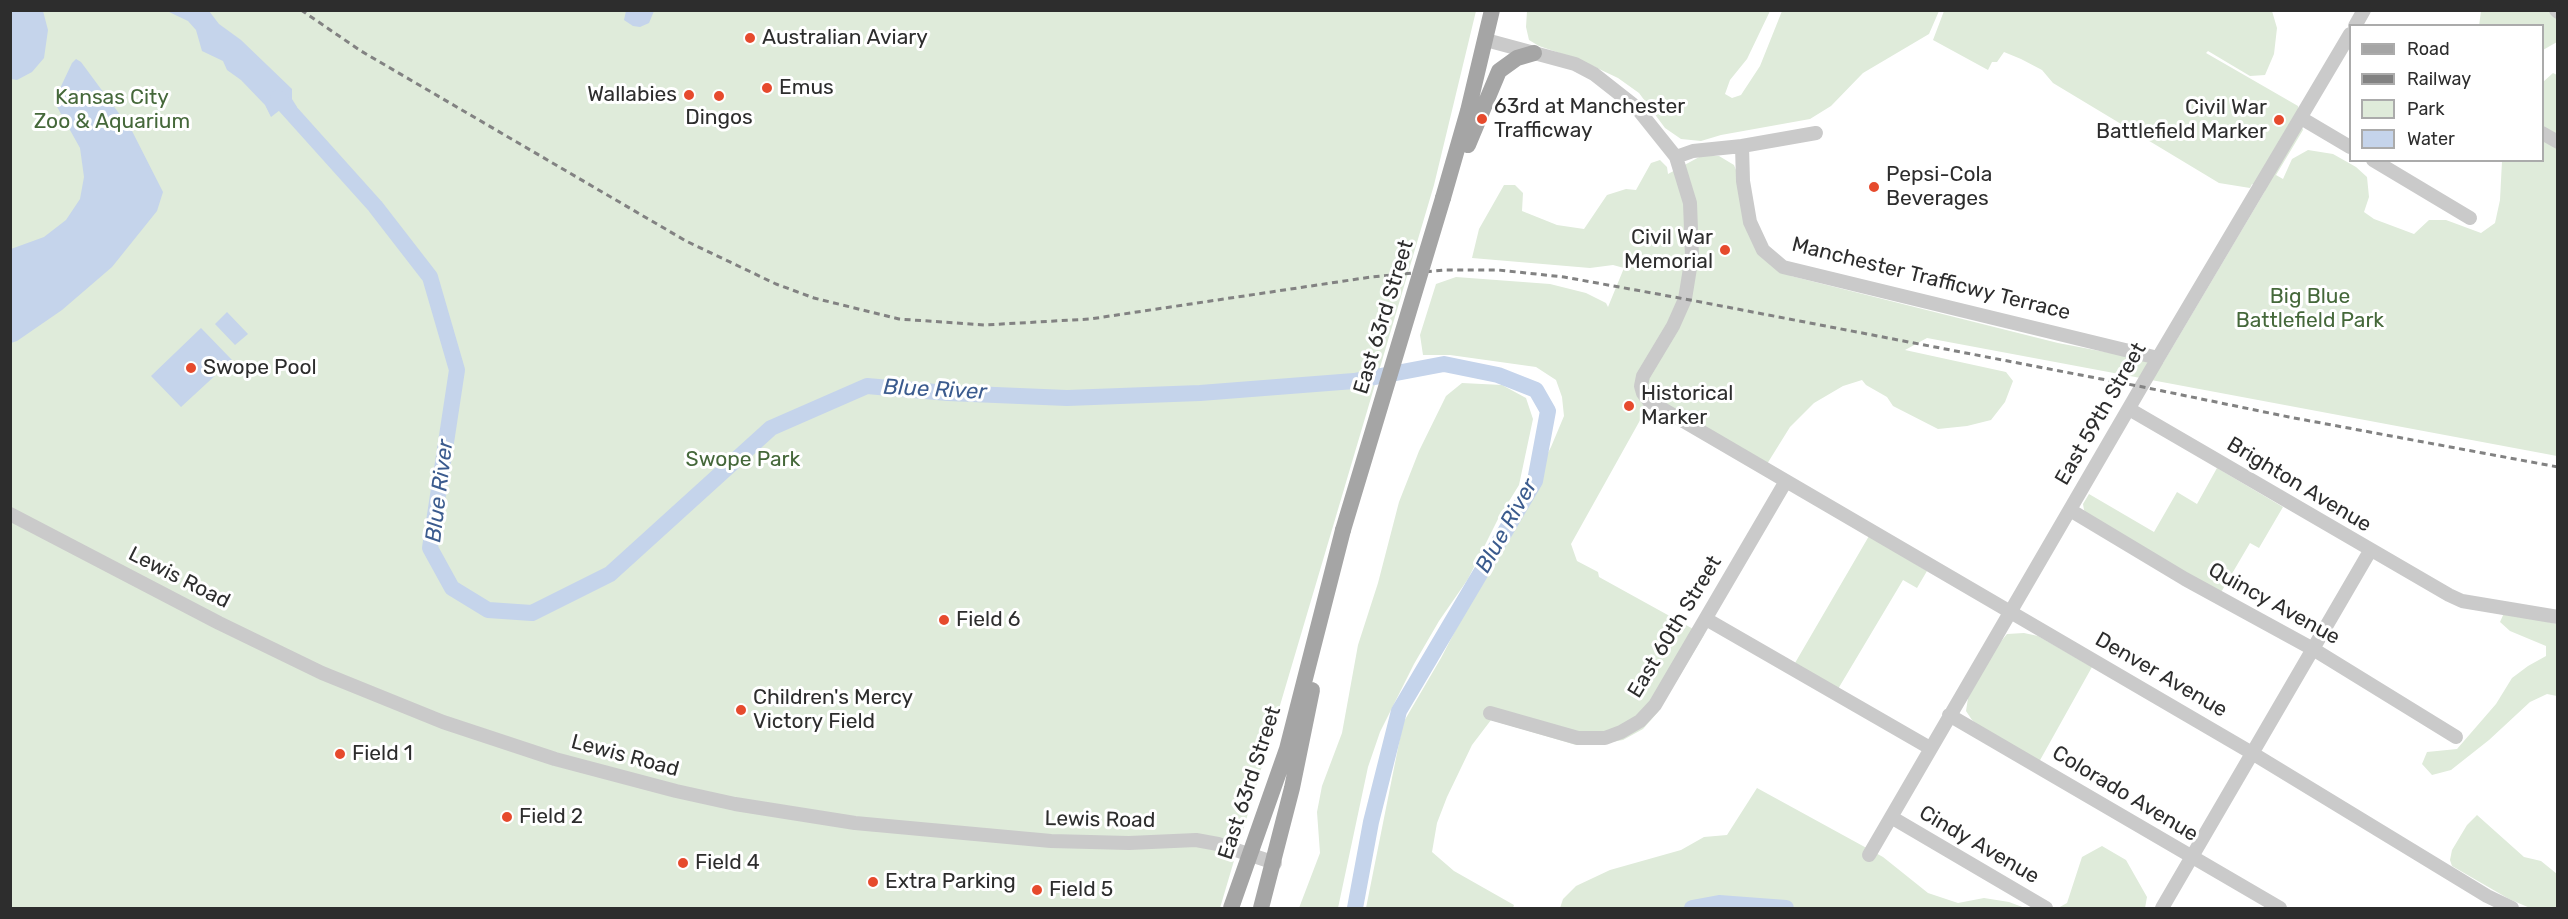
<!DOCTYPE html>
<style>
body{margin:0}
#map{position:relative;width:2568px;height:919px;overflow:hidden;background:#fff;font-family:Rubik,sans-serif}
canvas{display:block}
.frame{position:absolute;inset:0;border:12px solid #2d2d2d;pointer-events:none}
.legend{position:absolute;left:2349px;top:24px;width:195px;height:138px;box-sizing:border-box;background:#fff;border:2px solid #ababab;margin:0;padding:8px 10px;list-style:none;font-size:18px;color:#2d2d2d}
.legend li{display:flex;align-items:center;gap:12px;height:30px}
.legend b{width:30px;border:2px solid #ababab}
</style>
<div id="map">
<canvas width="2568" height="919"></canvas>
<div class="frame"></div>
<ul class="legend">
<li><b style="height:8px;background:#a5a5a5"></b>Road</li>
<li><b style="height:8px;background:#828282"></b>Railway</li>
<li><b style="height:16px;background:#dfebda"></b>Park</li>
<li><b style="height:16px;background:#c5d4eb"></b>Water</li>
</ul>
</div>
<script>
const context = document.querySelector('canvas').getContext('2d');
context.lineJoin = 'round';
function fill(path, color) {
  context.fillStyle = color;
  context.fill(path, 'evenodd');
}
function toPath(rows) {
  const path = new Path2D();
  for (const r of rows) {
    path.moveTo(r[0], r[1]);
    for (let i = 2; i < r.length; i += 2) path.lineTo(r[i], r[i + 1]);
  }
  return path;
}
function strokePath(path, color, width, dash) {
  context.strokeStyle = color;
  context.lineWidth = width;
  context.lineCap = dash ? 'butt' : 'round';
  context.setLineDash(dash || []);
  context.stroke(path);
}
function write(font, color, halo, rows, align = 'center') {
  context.font = font + ' Rubik,sans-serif';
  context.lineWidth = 6;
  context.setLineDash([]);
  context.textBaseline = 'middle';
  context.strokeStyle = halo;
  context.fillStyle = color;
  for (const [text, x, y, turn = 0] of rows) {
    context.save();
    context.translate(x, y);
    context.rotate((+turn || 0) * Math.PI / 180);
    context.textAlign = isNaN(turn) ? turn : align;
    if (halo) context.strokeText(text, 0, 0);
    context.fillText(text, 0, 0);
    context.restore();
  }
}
const green = toPath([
 [10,11,1476,11,1434,185,1220,908,11,908],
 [1527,11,1770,11,1747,59,1730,80,1725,94,1732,98,1741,95,1760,66,1782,11,1939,11,1929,34,1863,73,1831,106,1810,119,1721,135,1701,141,1681,139,1665,128,1639,93,1618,78,1580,60,1539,46,1529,40,1526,27],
 [1944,11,2272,11,2277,28,2274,54,2265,75,2250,76,2208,51,2206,53,2298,106,2303,130,2276,175,2283,179,2292,159,2308,150,2333,154,2356,167,2367,177,2369,197,2364,212,2374,219,2414,234,2429,220,2446,220,2481,233,2495,223,2500,200,2502,161,2542,160,2543,82,2553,73,2557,75,2557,456,1927,338,1905,350,2006,372,2013,381,2005,402,1991,420,1967,426,1938,429,1893,406,1887,397,1866,385,1862,380,1843,386,1814,403,1790,427,1767,464,1653,397,1571,544,1577,561,1598,572,1599,577,1704,635,1658,712,1643,729,1623,740,1600,744,1576,745,1491,720,1472,745,1447,797,1437,823,1432,852,1454,871,1514,905,1513,908,1366,908,1403,723,1441,658,1551,447,1564,416,1562,397,1556,380,1536,367,1450,355,1423,355,1420,335,1436,284,1456,277,1550,284,1586,293,1606,303,1608,307,1624,268,1613,265,1590,268,1472,258,1479,229,1504,185,1515,185,1523,193,1522,211,1557,225,1584,229,1607,195,1626,189,1636,190,1651,163,1660,160,1667,167,1668,174,1701,156,1719,156,1734,165,1738,175,1745,223,1791,276,2058,343,2163,363,2265,191,2252,184,2250,188,2219,183,2053,83,2042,70,2021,59,2004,52,1997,62,1992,62,1988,70,1933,40],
 [2481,11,2557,11,2557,42,2543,50,2542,26,2479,26],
 [1462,383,1502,385,1526,398,1533,419,1519,485,1498,519,1468,579,1439,621,1414,664,1380,732,1368,767,1338,908,1299,908,1320,853,1317,812,1322,786,1342,733,1358,645,1378,583,1399,502,1419,451,1446,396],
 [2217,468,2283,507,2259,548,2250,543,2220,594,2090,518,2084,510,2083,504,2089,494,2154,532,2177,492,2197,504],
 [1869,536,1927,571,1917,588,1903,580,1838,689,1795,663],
 [2504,613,2557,624,2557,696,2547,694,2530,702,2489,740,2451,770,2432,775,2422,764,2427,752,2457,749,2496,704,2512,678,2528,666,2546,656,2546,646,2510,631,2500,622],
 [2024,633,2038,636,2092,667,2039,762,1985,731,1972,720,1966,711,1968,698,1994,650,2007,634],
 [1757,788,1883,857,1928,893,1958,903,1984,898,2009,902,2025,908,1560,908,1563,899,1576,886,1610,870,1681,850,1704,837,1727,835],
 [2477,815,2524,857,2541,861,2557,874,2557,908,2530,908,2509,899,2452,866,2450,860,2452,850,2467,825],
 [2102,846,2126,860,2147,897,2145,908,2058,908,2067,903,2082,857]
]);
const water = toPath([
 [11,10,43,11,48,30,44,58,32,72,17,80,11,79],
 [167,11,209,11,219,24,241,40,292,89,292,99,297,107,291,119,280,110,271,117,265,105,241,80,227,70,223,61,202,51,196,30,188,21],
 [626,11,626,10,654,11,649,23,640,27,633,26,624,20],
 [76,59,81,62,132,131,163,192,157,211,112,267,62,310,17,341,11,343,11,249,44,237,66,220,80,199,84,177,80,148,56,105,55,99,72,63],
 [227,312,248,334,235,345,215,324],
 [201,328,232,360,181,407,151,376]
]);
const river = toPath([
 [278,98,375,206,430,277,457,370,430,548,452,588,488,610,532,613,610,574,771,428,867,386,948,393,1067,398,1200,393,1354,381,1444,364,1498,375,1536,390,1548,411,1535,481,1399,711,1371,822,1355,908],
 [1692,908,1719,903,1786,908]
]);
const minor = toPath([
 [2556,10,2558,12],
 [2355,26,2364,10],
 [1486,40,1575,64,1594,74,1636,107,1676,157,1690,203,1692,256,1685,299,1673,326,1643,376,1641,386,1643,393,1649,401,2252,753,2487,896,2512,908],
 [2301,118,2350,147],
 [2542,133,2558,142],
 [1742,146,1816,133],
 [1676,157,1693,151,1742,146,1743,181,1750,222,1763,250,1783,267,2158,358],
 [2373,160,2470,218],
 [2129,409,2449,595,2462,601,2558,617],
 [2070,510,2185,579,2313,649,2456,737],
 [10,514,219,623,322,673,443,722,555,759,676,791,735,804,855,823,1051,841,1129,843,1196,840,1218,844,1275,863],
 [1706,619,1930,748],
 [1490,713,1578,738,1605,738,1621,732,1640,721,1655,705,1786,481],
 [1949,715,2280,908],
 [1891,817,2046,908],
 [1869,855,2158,358,2350,34],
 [2162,908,2370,551]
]);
const major = toPath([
 [1468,145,1499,71,1517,58,1534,53],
 [1443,198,1468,111,1492,10],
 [1231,908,1287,749,1343,530],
 [1261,908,1292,788,1312,690]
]);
const rail = toPath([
 [301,10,361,51,686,241,776,284,814,298,899,319,984,325,1090,319,1371,277,1445,270,1498,270,1564,277,1685,299,2143,387,2289,417,2558,467]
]);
const majorBridge = toPath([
 [1343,530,1443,198]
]);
const markers = [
 [750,38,6,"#e64a2d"],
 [767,88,6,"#e64a2d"],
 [689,95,6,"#e64a2d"],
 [719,96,6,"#e64a2d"],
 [1482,119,6,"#e64a2d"],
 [2279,120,6,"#e64a2d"],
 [1874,187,6,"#e64a2d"],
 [1725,250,6,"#e64a2d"],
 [191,368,6,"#e64a2d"],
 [1629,406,6,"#e64a2d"],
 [944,620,6,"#e64a2d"],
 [741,710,6,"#e64a2d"],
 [340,754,6,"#e64a2d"],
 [507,817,6,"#e64a2d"],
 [683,863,6,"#e64a2d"],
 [873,882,6,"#e64a2d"],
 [1037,890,6,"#e64a2d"]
];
const poiNames = [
 ["Australian Aviary",762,38],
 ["Emus",779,88],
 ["Wallabies",677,95,"right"],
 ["63rd at Manchester",1494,107],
 ["Trafficway",1494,131],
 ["Civil War",2267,108,"right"],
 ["Battlefield Marker",2267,132,"right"],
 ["Dingos",719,118,"center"],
 ["Pepsi-Cola",1886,175],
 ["Beverages",1886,199],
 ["Civil War",1713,238,"right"],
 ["Memorial",1713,262,"right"],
 ["Swope Pool",203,368],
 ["Historical",1641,394],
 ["Marker",1641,418],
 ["Field 6",956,620],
 ["Children's Mercy",753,698],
 ["Victory Field",753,722],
 ["Field 1",352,754],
 ["Field 2",519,817],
 ["Field 4",695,863],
 ["Extra Parking",885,882],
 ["Field 5",1049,890]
];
const parkNames = [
 ["Kansas City",112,98],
 ["Zoo & Aquarium",112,122],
 ["Big Blue",2310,297],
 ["Battlefield Park",2310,321],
 ["Swope Park",743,460]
];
const streetNames = [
 ["Manchester Trafficwy Terrace",1931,279,14],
 ["East 63rd Street",1384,317,-73],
 ["East 59th Street",2101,414,-60],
 ["Brighton Avenue",2299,485,31],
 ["Lewis Road",179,578,27],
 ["Quincy Avenue",2274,604,29],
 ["East 60th Street",1675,627,-59],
 ["Denver Avenue",2161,675,30],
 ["Lewis Road",625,756,15],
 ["East 63rd Street",1250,783,-72],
 ["Colorado Avenue",2125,794,31],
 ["Lewis Road",1100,820,1],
 ["Cindy Avenue",1979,845,30]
];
const waterNames = [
 ["Blue River",935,390,3],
 ["Blue River",440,491,-83],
 ["Blue River",1507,526,-61]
];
fill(green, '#dfebda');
fill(water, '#c5d4eb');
strokePath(river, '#c5d4eb', 16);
strokePath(minor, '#cacaca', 14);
strokePath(major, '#a5a5a5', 16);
strokePath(rail, '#828282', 3, [6, 4.5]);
strokePath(majorBridge, '#a5a5a5', 16);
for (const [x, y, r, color] of markers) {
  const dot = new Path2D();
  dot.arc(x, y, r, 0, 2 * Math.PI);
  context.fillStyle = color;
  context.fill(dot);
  strokePath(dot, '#fff', 2);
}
write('21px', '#2d2d2d', '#fff', poiNames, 'left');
write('21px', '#45683a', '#fff', parkNames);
write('21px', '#2d2d2d', '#fff', streetNames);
write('italic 22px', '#3b5b8e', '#fff', waterNames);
</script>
